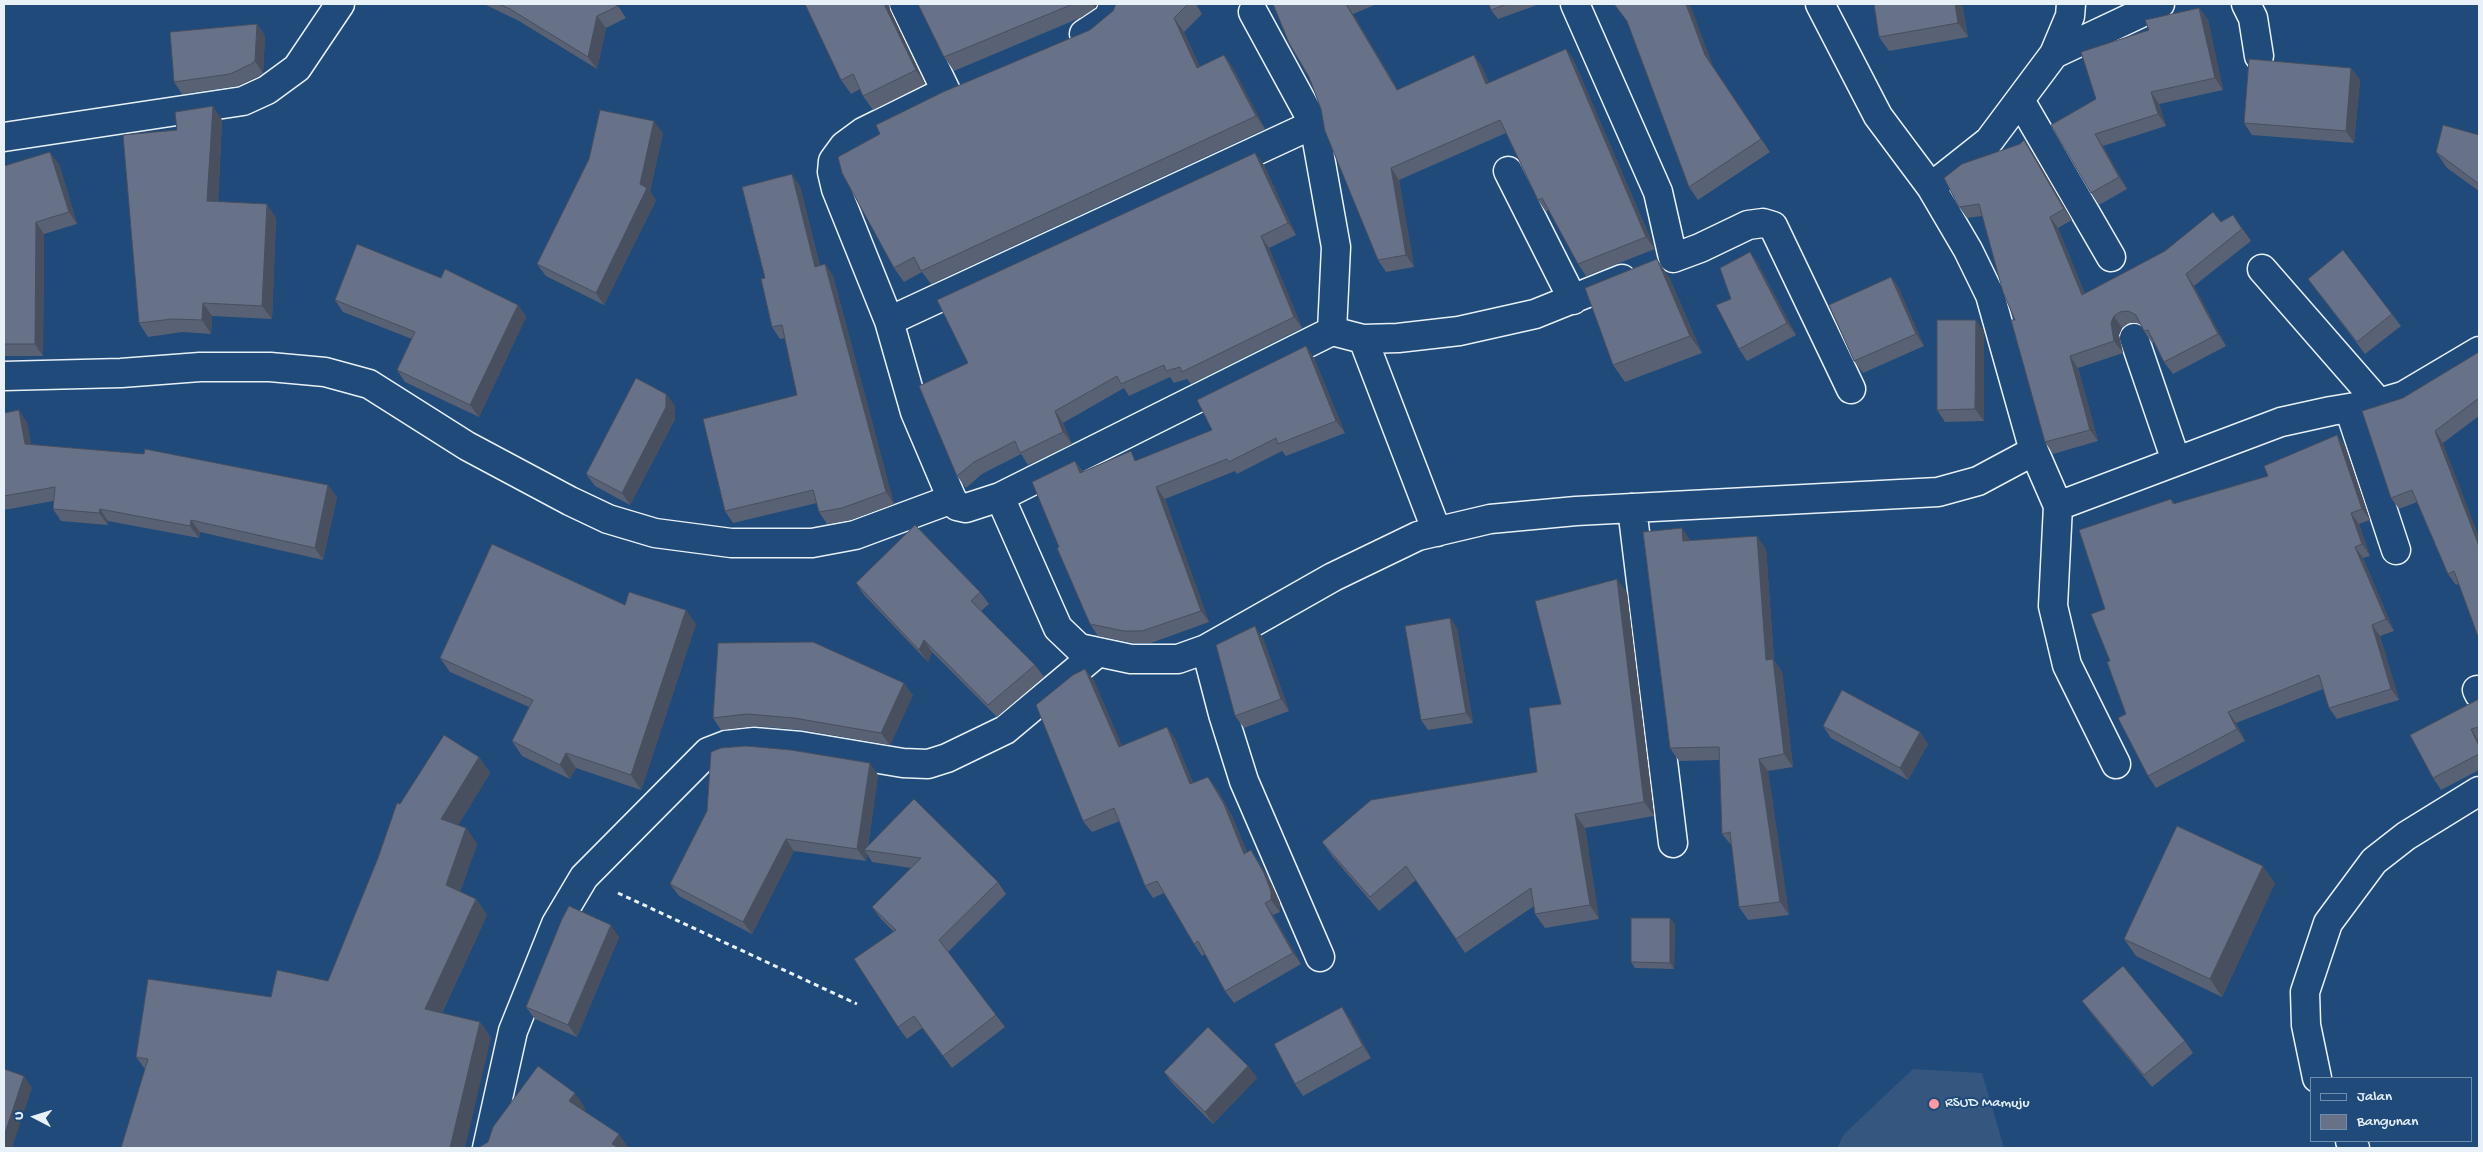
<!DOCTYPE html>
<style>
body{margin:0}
#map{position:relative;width:2483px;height:1152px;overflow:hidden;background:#1f4a7a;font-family:"Gochi Hand",sans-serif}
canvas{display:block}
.frame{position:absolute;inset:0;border:5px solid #e8f1f8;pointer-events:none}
.legend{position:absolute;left:2310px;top:1077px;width:162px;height:65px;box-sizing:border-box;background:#1f4a7a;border:1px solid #6f8dac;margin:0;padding:6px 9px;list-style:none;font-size:15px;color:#e8f1f8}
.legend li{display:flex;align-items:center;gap:10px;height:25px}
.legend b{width:25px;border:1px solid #6f8dac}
.north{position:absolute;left:10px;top:1092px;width:50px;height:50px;-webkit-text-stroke:4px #1f4a7a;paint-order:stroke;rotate:275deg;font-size:14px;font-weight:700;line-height:20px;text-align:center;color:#e8f1f8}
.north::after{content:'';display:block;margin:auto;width:18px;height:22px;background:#e8f1f8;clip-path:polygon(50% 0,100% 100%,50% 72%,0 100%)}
</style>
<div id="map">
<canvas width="2483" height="1152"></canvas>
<div class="frame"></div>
<ul class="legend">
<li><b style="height:6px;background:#1f4a7a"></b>Jalan</li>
<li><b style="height:14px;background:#677187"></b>Bangunan</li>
</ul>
<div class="north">U</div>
</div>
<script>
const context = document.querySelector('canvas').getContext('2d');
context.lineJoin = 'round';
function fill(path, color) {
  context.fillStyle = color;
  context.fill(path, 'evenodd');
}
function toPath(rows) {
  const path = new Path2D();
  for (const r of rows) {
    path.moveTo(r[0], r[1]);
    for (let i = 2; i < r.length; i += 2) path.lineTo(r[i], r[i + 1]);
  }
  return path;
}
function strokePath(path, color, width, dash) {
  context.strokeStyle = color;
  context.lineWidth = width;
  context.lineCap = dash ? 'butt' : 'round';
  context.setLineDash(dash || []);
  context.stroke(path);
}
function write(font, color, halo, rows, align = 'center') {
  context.font = font + ' "Gochi Hand",sans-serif';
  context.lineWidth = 4;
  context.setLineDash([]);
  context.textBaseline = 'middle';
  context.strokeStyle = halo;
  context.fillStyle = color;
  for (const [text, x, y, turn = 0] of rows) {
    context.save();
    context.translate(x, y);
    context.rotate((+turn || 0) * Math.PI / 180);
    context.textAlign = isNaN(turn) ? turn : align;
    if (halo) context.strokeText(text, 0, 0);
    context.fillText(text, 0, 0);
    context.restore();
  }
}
const built = toPath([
 [1913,1069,1982,1073,2004,1148,1837,1148,1844,1134]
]);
const path = toPath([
 [618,893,857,1004]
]);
const street = toPath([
 [904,4,946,91,863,132,844,146,833,161,832,172,836,189,889,321,915,412,952,499,957,506,966,508,1000,497,1058,628,1079,648,1131,659,1178,659,1206,649,1333,577,1418,536,1490,519,1576,511,1938,492,1978,481,2034,451],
 [1575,4,1658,192,1673,258,1700,248,1748,225,1763,223,1773,226,1851,389],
 [1820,4,1878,116,1931,187,1968,250,1990,295,2034,451,2058,506,2053,606,2067,665,2116,764],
 [2246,4,2253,18,2259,56],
 [1084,34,1108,18,1114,4],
 [2054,54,2070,16,2071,4],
 [2020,100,2111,257],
 [4,137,243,101,267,90,297,68,340,4],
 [1508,171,1573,300],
 [1931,187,1989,141,2054,54,2160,4],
 [2262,269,2379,403],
 [889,321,1314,124,1253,12],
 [1332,331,1363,339,1398,338,1459,331,1535,314,1622,279],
 [2134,338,2176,461],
 [1363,339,1437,532],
 [4,376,121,373,200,367,270,367,325,372,369,384,467,446,570,501,608,519,655,533,731,543,812,543,855,535,952,499],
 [2349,408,2396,550],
 [1000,497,1332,331,1336,247,1314,124],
 [2058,506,2281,422,2331,411,2379,403,2403,396,2479,351],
 [1632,508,1673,843],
 [1206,649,1223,714,1244,781,1320,957],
 [2477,690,2479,694],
 [487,1148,513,1031,556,924,584,877,708,752,726,745,754,742,801,746,903,763,928,764,947,758,1005,730,1097,653]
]);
const secondary = toPath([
 [2317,1078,2306,1025,2305,992,2328,923,2374,861,2406,836,2479,791],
 [2350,1141,2355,1148]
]);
const wall = toPath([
 [484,4,614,4,618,6,626,18,606,28,597,69,519,21],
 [805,4,889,4,890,10,925,84,873,110,863,96,860,89,851,94,841,80],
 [918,4,1098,4,1095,8,1082,17,954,71,944,57],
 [1116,4,1196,4,1202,14,1184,32,1200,67,1224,55,1233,68,1265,129,931,284,922,272,904,282,894,268,1090,30,1113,11],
 [1273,4,1377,4,1353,14,1398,90,1474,55,1482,67,1489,83,1566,49,1574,61,1655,249,1586,276,1578,264,1549,210,1546,212,1538,200,1506,133,1399,180,1414,267,1386,272,1378,260,1309,77],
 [1489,4,1540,4,1498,19,1491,10],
 [1874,4,1962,4,1968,37,1889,51,1879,37],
 [2199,8,2208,20,2223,90,2159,104,2166,126,2103,146,2127,189,2099,205,2091,193,2096,99,2149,30],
 [1627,22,1714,68,1770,152,1698,200,1689,187],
 [257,24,265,36,263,73,259,76,238,86,182,94,174,82],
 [2351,68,2360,80,2354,143,2252,135,2244,123],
 [222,120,218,202,276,218,272,319,212,316,211,334,182,332,148,337,139,323,177,130],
 [663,133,650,191,656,200,604,305,546,276,537,264],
 [2479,135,2479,191,2447,168,2436,152],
 [2032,152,2072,220,2058,228,2085,294,2233,215,2251,241,2194,286,2226,346,2173,374,2164,362,2154,342,2152,343,2144,331,2141,325,2137,323,2129,323,2122,328,2119,335,2123,353,2078,368,2098,441,2053,454,2045,442,2015,320,1982,216,1967,218,1959,207],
 [1255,153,1264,165,1296,235,1269,248,1302,328,1191,384,1187,379,1174,383,1170,377,1129,396,1124,388,1063,423,1072,444,1028,465,1021,454,982,474,966,488,957,476,968,363],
 [59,164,77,224,44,234,43,356,4,356,4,166],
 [800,186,820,266,825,264,833,276,894,504,851,520,827,524,819,512,817,503,733,523,725,511,797,395,785,338,780,339,772,327,765,278],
 [1750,252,1758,264,1796,335,1747,361,1739,349,1731,299],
 [1669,277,1702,353,1625,382,1613,365],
 [1891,277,1899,289,1924,346,1863,373,1854,361],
 [441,278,518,305,526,317,479,417,405,382,397,370,412,339,343,312,335,300],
 [2308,279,2392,314,2401,326,2365,354],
 [1984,331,1984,421,1945,422,1937,410],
 [1306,346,1314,358,1345,433,1286,456,1282,451,1237,474,1235,471,1165,499,1209,622,1151,643,1133,643,1098,636,1090,624,1075,461,1083,472,1137,460,1212,430],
 [2479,352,2479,416,2443,443,2458,584,2456,585,2448,574,2417,502,2399,509,2391,498,2403,398],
 [666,394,675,406,675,419,630,505,595,486,586,474],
 [4,413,27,422,31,444,337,497,323,560,200,532,199,538,108,521,108,525,61,521,53,509,53,501,4,510],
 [2337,435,2345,446,2370,520,2359,524,2370,556,2363,558,2394,631,2380,636,2399,700,2337,719,2329,708,2323,689,2236,723,2245,741,2156,788,2148,776,2126,714,2110,661,2171,499,2175,504,2268,476],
 [1691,540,1766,549,1774,660,1782,672,1793,767,1768,771,1789,915,1748,920,1739,907,1732,846,1722,834,1720,760,1679,761,1670,748],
 [856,583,980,592,989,604,981,611,1035,665,1044,677,997,717,932,652,928,662,864,595],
 [1627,593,1654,816,1585,828,1599,919,1545,928,1535,914,1534,906,1465,953,1416,880,1379,911,1332,856,1322,842,1537,772,1561,704],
 [625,605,696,624,641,790,576,768,570,779,522,756,512,741,529,707,450,672,440,658],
 [1450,618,1457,628,1473,723,1428,730,1421,720],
 [1263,638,1289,711,1244,728,1235,716],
 [1085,669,1094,681,1122,746,1167,727,1175,739,1193,783,1217,789,1232,816,1247,852,1259,862,1272,885,1280,903,1280,912,1273,915,1301,964,1234,1003,1225,991,1205,954,1202,956,1194,944,1164,893,1153,898,1145,886,1120,821,1092,832,1083,821],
 [913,695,890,745,802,730,755,726,721,730,713,718],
 [2479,699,2479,770,2441,790,2433,778],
 [1823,726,1920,732,1928,744,1908,780,1831,738],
 [479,757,490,773,458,825,466,828,477,844,460,892,476,899,487,915,442,1013,480,1022,491,1038,145,1069,136,1057,271,997,328,981,400,804],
 [878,775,868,846,914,799,998,882,1006,894,948,952,1005,1027,952,1068,922,1028,907,1039,898,1027,894,932,881,919,872,907,911,868,872,862,867,854,866,861,794,851,752,934,679,896,670,884,707,811],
 [2275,883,2222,997,2136,956,2124,939],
 [1675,924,1674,969,1635,968,1631,962],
 [619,937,577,1037,535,1019,526,1007],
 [2082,1001,2185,1041,2193,1053,2152,1087,2091,1013],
 [1350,1019,1371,1058,1303,1096,1295,1084],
 [1248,1066,1257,1078,1213,1124,1173,1084,1164,1072]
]);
const shadedWall = toPath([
 [884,4,889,4,890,10,925,84,916,70],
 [1092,4,1098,4,1095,8],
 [1346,4,1353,14,1405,102,1397,90],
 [1686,4,1690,4,1714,68,1770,152,1705,55],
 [1955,4,1962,4,1968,37,1958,23],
 [2199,8,2208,20,2223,90,2215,78],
 [597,16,606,28,597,69,588,57],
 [1174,18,1184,32,1207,82,1197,68],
 [257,24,265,36,263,73,255,61],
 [1566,49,1574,61,1655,249,1646,237],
 [1224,55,1233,68,1265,129,1256,116],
 [1474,55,1482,67,1495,96,1486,84],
 [2351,68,2360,80,2354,143,2346,131],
 [2151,92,2159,104,2166,126,2158,114],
 [213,106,222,120,217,215,207,201],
 [654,121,663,133,650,191,656,200,604,305,596,293,640,184],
 [2095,134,2103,146,2127,189,2119,177],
 [2024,140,2032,152,2072,220,2064,209],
 [50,152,59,164,77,224,69,212],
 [1255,153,1264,165,1296,235,1288,223],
 [1391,168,1399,180,1414,267,1406,255],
 [792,174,800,186,823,279,815,267],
 [267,204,276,218,272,319,262,306],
 [2050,217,2058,228,2090,307,2082,295],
 [36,222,44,234,43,356,35,344],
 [1261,236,1269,248,1302,328,1294,317],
 [1750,252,1758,264,1796,335,1787,323],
 [1657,259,1669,277,1702,353,1690,336],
 [825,264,833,276,894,504,886,492],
 [2186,274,2194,286,2226,346,2218,334],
 [1891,277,1899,289,1924,346,1916,334],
 [203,303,212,316,211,334,202,320],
 [518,305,526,317,479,417,470,405],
 [2114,316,2122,328,2119,335,2123,353,2114,341,2111,323],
 [1976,320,1984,331,1984,421,1975,409],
 [1306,346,1314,358,1345,433,1336,421],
 [2070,356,2078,368,2098,441,2090,430],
 [666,394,675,406,675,419,630,505,622,493],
 [19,410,27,422,33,456,25,444],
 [1055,411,1063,423,1072,444,1063,432],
 [2435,431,2443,443,2479,537,2479,546],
 [2337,435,2345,446,2370,520,2362,509],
 [1075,461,1083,473,1080,473],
 [328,485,337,497,323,560,315,548],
 [1156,487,1165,499,1209,622,1201,611],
 [100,509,108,521,108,525,99,513],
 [2351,513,2359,524,2370,556,2362,544],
 [191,520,200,532,199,538,190,526],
 [1682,528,1691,541,1683,541],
 [1757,536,1766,549,1774,660,1782,672,1793,767,1784,754,1766,660],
 [2355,547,2363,558,2394,631,2386,619],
 [1617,579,1627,593,1654,816,1644,802],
 [686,610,696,624,641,790,631,775],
 [1450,618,1457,628,1473,723,1466,713],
 [2372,625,2380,636,2399,700,2391,689],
 [1255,626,1263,638,1289,711,1281,699],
 [924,640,932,652,928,662,919,650],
 [1085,669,1094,681,1128,759,1119,747],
 [904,683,913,695,890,745,881,733],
 [2228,712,2236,723,2245,741,2237,729],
 [1167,727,1175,739,1198,796,1190,784],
 [2471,729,2479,741,2479,746],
 [1920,732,1928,744,1908,780,1900,768],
 [566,753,576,768,570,779,560,765],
 [479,757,490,773,452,834,441,819],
 [1759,759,1768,771,1789,915,1780,902],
 [870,763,878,775,867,851,864,850,867,854,866,861,857,849],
 [1208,777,1217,789,1232,816,1253,866,1244,854],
 [1575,814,1585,828,1599,919,1590,905],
 [466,828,477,844,457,901,446,885],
 [786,839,794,851,752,934,743,922],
 [1251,850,1259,862,1272,885,1280,903,1280,912,1271,900],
 [2263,866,2275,883,2222,997,2210,979],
 [476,899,487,915,436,1025,425,1009],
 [1265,903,1273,915,1301,964,1293,953],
 [1670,918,1675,924,1674,969,1670,963],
 [611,925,619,937,577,1037,568,1025],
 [1342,1007,1350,1019,1371,1058,1363,1046],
 [480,1022,491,1038,465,1148,450,1148],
 [1248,1066,1257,1078,1213,1124,1205,1112],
 [24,1076,32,1088,14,1142,13,1148,4,1148,4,1141,6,1130],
 [575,1093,586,1109,580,1116,569,1101],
 [619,1134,629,1148,615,1148,612,1144]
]);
const building = toPath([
 [499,4,614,4,618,6,597,16,588,57,510,9,499,4],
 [805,4,884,4,916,70,863,96,853,74,841,80,805,4],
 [918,4,1073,4,944,57,918,4],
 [1116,4,1188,4,1174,18,1197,68,1224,55,1256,116,921,271,914,257,894,268,842,173,838,157,880,134,876,125,943,92,1090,30,1113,11,1116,4],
 [1273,4,1346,4,1397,90,1474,55,1486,84,1566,49,1646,237,1578,264,1542,198,1538,200,1500,120,1391,168,1406,255,1378,260,1325,131,1321,109,1309,77,1289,43,1273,4],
 [1489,4,1507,4,1491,10,1489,4],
 [1614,4,1686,4,1705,55,1761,139,1689,187,1627,21,1614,4],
 [1874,4,1955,4,1958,23,1879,37,1874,4],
 [2199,8,2215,78,2151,92,2158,114,2095,134,2119,177,2091,193,2051,125,2096,99,2081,52,2149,30,2145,20,2199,8],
 [257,24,255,61,251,64,230,74,174,82,170,32,257,24],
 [2249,59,2351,68,2346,131,2244,123,2249,59],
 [213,106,207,201,267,204,262,306,203,303,202,320,172,319,139,323,123,135,177,130,175,112,213,106],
 [600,110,654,121,640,184,647,188,596,293,537,264,589,159,600,110],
 [2443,125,2479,135,2479,184,2436,152,2443,125],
 [2024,140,2064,209,2050,217,2082,295,2165,251,2213,212,2221,222,2233,215,2242,229,2186,274,2218,334,2164,362,2148,330,2144,331,2136,315,2128,311,2120,312,2114,316,2111,323,2114,341,2070,356,2090,430,2045,442,2011,320,2015,320,2003,292,1979,204,1959,207,1944,178,1962,164,2020,144,2024,140],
 [50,152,69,212,36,222,35,344,4,344,4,166,50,152],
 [1255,153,1288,223,1261,236,1294,317,1182,372,1180,367,1166,371,1164,365,1121,384,1117,376,1055,411,1063,432,1020,453,1015,441,974,462,957,476,919,386,968,363,937,300,1255,153],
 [792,174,815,267,825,264,886,492,842,508,819,512,813,490,725,511,703,419,797,395,782,325,772,327,761,279,765,278,742,187,792,174],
 [357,244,441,278,445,269,518,305,470,405,397,370,415,332,335,300,357,244],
 [2343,250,2392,314,2357,342,2308,279,2343,250],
 [1750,252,1787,323,1739,349,1716,305,1731,299,1720,268,1750,252],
 [1657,259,1690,336,1613,365,1585,288,1657,259],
 [1891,277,1916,334,1854,361,1829,305,1891,277],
 [1937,320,1976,320,1975,409,1937,410,1937,320],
 [1306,346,1336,421,1278,444,1276,438,1229,462,1227,459,1156,487,1201,611,1142,631,1124,631,1090,624,1057,548,1059,547,1032,482,1075,461,1080,473,1131,451,1135,461,1212,430,1197,400,1306,346],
 [2479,352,2479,398,2435,431,2479,546,2479,639,2454,571,2448,574,2412,490,2391,498,2362,411,2403,398,2479,352],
 [636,378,666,394,666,407,622,493,586,474,636,378],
 [19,410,25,444,144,454,145,449,328,485,315,548,191,520,190,526,100,509,99,513,53,509,55,487,4,496,4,413,19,410],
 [2337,435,2362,509,2351,513,2362,544,2355,547,2386,619,2372,625,2391,689,2329,708,2319,675,2228,712,2237,729,2148,776,2118,718,2126,714,2107,662,2110,661,2091,614,2105,609,2079,530,2171,499,2173,504,2268,476,2264,466,2337,435],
 [915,525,980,592,971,601,1035,665,988,705,924,640,919,650,856,583,915,525],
 [1682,528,1683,541,1757,536,1766,660,1773,659,1784,754,1759,759,1780,902,1739,907,1730,832,1722,834,1719,747,1670,748,1643,532,1682,528],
 [492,544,625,605,629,592,686,610,631,775,566,753,560,765,512,741,533,700,440,658,492,544],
 [1617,579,1644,802,1575,814,1590,905,1535,914,1531,888,1456,939,1406,866,1370,897,1322,842,1371,800,1537,772,1529,708,1561,704,1535,601,1617,579],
 [1450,618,1466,713,1421,720,1405,626,1450,618],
 [1255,626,1281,699,1235,716,1216,645,1255,626],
 [813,642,904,683,881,733,794,718,747,714,713,718,718,643,813,642],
 [1085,669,1119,747,1167,727,1190,784,1208,777,1224,804,1244,854,1251,850,1264,873,1271,891,1271,900,1265,903,1293,953,1225,991,1198,941,1194,944,1157,881,1145,886,1114,808,1083,821,1036,705,1073,675,1085,669],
 [1842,690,1920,732,1900,768,1823,726,1842,690],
 [2479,699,2479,727,2471,729,2479,746,2479,754,2433,778,2410,735,2479,699],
 [444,735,479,757,441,819,466,828,446,885,476,899,425,1009,480,1022,450,1148,121,1148,148,1059,136,1057,148,979,271,997,277,970,328,981,378,858,397,803,400,804,444,735],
 [746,746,791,750,870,763,857,849,786,839,743,922,670,884,707,811,711,752,721,748,746,746],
 [914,799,998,882,939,940,996,1015,943,1056,914,1016,898,1027,854,959,896,930,872,907,921,858,864,850,914,799],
 [2177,826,2263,866,2210,979,2124,939,2177,826],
 [569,906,611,925,568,1025,526,1007,562,919,569,906],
 [1631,918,1670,918,1670,963,1631,962,1631,918],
 [2123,966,2185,1041,2144,1075,2082,1001,2123,966],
 [1342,1007,1363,1046,1295,1084,1274,1044,1342,1007],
 [1208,1027,1248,1066,1205,1112,1164,1072,1208,1027],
 [538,1066,575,1093,569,1101,619,1134,612,1144,619,1148,478,1148,488,1142,493,1127,538,1066],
 [4,1069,24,1076,6,1130,4,1141,4,1069]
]);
const markers = [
 [1934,1104,6,"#ff9aa2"]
];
const poiNames = [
 ["RSUD Mamuju",1945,1104]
];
fill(built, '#35567e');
strokePath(street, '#e8f1f8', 31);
strokePath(secondary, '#e8f1f8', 31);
strokePath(path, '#e8f1f8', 3, [5, 4]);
strokePath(street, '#1f4a7a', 28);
strokePath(secondary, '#1f4a7a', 28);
fill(wall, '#596174');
fill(shadedWall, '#484f5e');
fill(building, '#677187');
strokePath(building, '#484f5e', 1);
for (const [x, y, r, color] of markers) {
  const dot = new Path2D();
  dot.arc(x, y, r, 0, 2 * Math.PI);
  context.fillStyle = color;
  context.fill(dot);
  strokePath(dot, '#1f4a7a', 2);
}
write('15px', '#e8f1f8', '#1f4a7a', poiNames, 'left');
</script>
